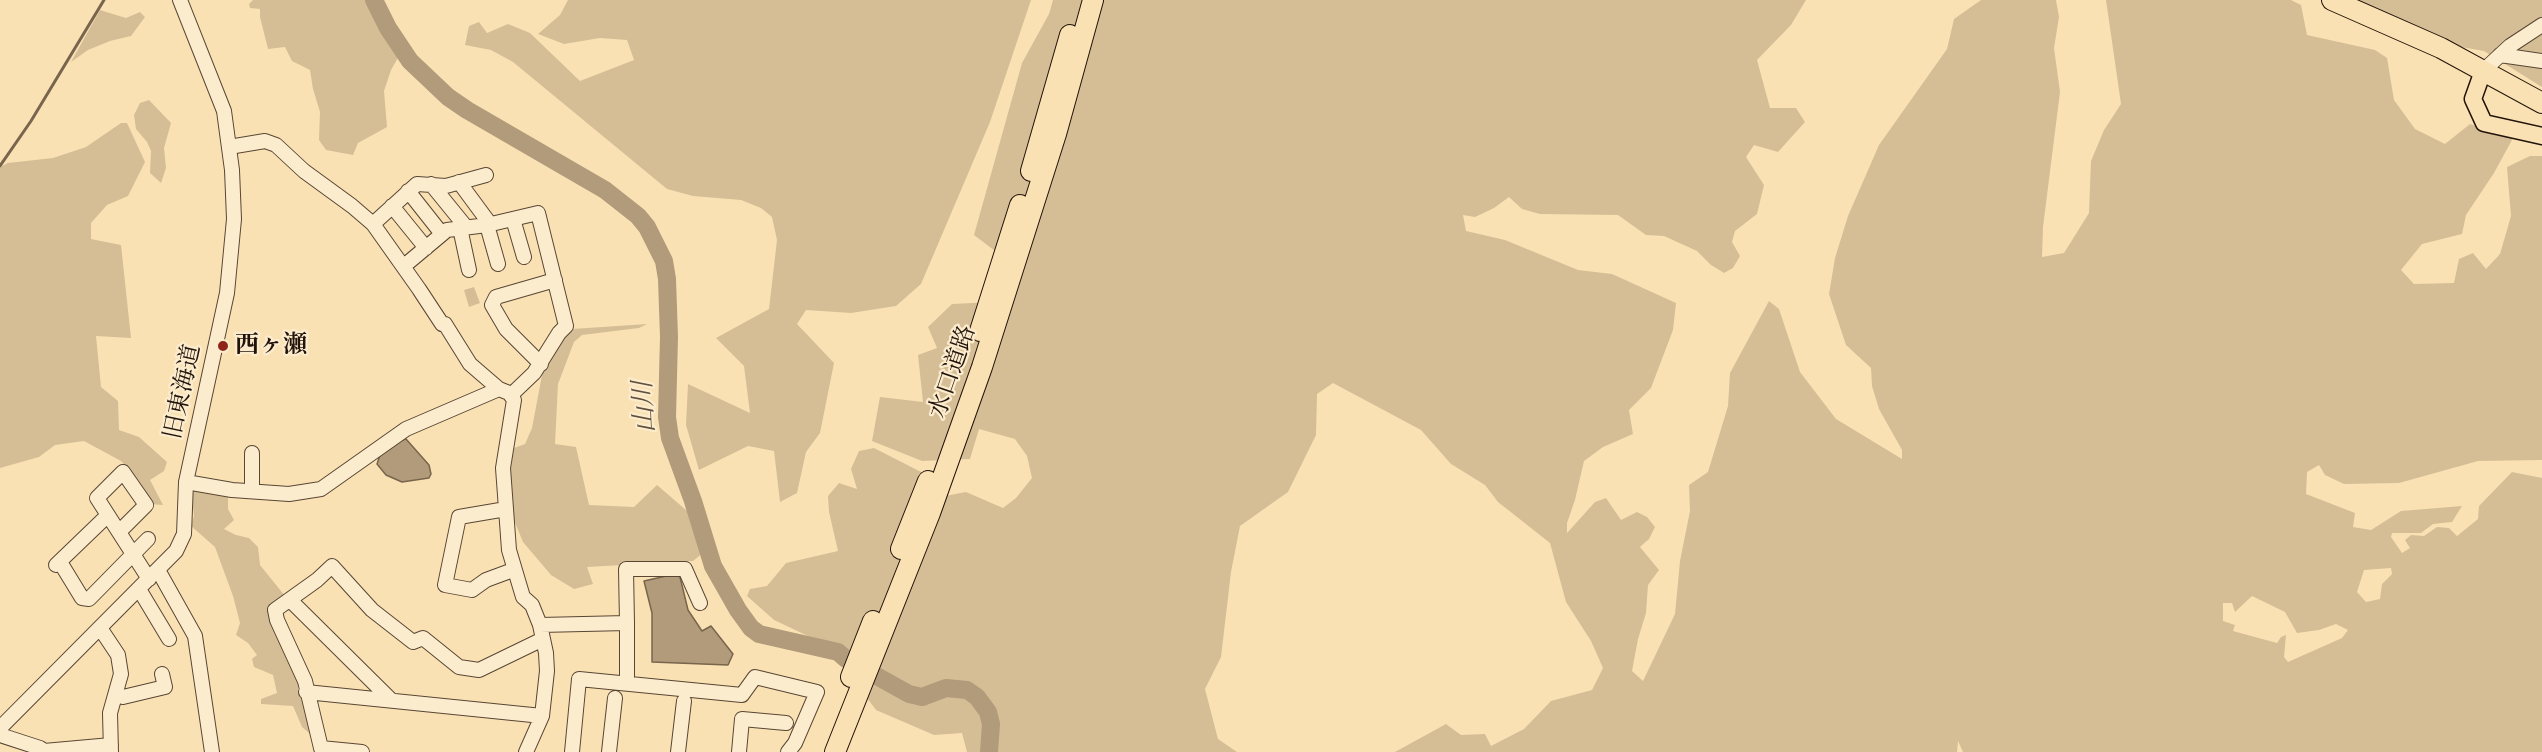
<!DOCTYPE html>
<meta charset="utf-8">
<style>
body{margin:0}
canvas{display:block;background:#fae1b3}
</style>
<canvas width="2542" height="752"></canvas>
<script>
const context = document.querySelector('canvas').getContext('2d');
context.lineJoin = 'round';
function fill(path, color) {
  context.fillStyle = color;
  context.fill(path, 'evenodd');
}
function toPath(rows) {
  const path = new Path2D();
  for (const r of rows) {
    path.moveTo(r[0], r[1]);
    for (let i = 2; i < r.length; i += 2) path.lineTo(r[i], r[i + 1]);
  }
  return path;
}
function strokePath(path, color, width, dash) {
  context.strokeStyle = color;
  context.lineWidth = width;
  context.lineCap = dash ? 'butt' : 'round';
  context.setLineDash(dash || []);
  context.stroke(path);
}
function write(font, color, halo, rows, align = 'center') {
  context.font = font + ' "Old Standard TT","Noto Serif JP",serif';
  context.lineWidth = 4.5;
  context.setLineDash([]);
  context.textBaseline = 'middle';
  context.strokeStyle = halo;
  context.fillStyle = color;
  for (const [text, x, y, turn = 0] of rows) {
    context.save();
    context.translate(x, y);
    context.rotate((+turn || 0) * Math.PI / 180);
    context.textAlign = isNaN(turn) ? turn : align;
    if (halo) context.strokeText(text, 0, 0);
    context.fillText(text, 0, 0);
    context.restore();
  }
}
const green = toPath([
 [253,0,370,0,385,34,399,56,391,70,384,91,387,127,358,143,353,155,326,150,319,140,320,112,313,89,310,70,292,61,285,47,268,49,260,17,260,9,250,8,249,4],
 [568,0,1031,0,990,122,921,284,896,306,851,313,806,310,797,324,834,363,820,433,806,452,797,493,780,502,774,451,748,446,699,470,686,425,688,384,750,413,744,366,716,338,769,309,777,240,772,217,761,208,741,200,693,196,667,189,513,62,491,50,465,45,469,26,479,22,487,33,508,24,530,33,580,81,634,60,627,40,600,38,564,44,538,34,560,15],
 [1053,0,1806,0,1791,25,1757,60,1770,108,1796,108,1805,122,1778,152,1754,145,1746,157,1764,185,1757,214,1735,231,1732,242,1740,256,1733,268,1724,273,1711,265,1697,251,1664,236,1646,235,1618,215,1540,214,1522,209,1509,197,1494,208,1475,217,1463,215,1466,231,1505,240,1578,270,1612,274,1676,303,1673,330,1651,388,1629,410,1633,434,1603,447,1584,461,1575,500,1567,523,1567,533,1595,502,1606,498,1621,520,1637,512,1647,517,1655,527,1649,539,1640,547,1659,570,1648,585,1646,613,1638,639,1632,671,1643,681,1675,614,1680,561,1690,511,1689,485,1708,472,1728,406,1730,373,1769,301,1779,309,1800,372,1836,419,1902,459,1902,450,1879,409,1872,386,1871,368,1846,345,1829,294,1835,258,1848,216,1879,145,1947,49,1954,19,1981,0,2056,0,2059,17,2054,48,2060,92,2043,227,2042,257,2064,253,2089,213,2091,161,2104,130,2121,104,2106,0,2291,0,2301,5,2307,35,2375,50,2387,58,2394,100,2415,129,2445,144,2470,124,2513,138,2494,173,2466,215,2462,234,2422,244,2401,270,2414,284,2454,283,2459,259,2473,253,2486,269,2500,254,2511,216,2507,167,2530,156,2542,156,2542,460,2478,461,2399,483,2344,484,2325,475,2319,465,2307,472,2306,494,2355,513,2353,527,2371,530,2401,511,2462,506,2452,522,2433,524,2421,533,2392,533,2391,537,2402,553,2410,548,2405,540,2411,535,2424,536,2437,527,2449,528,2457,536,2478,519,2479,506,2512,472,2542,478,2542,752,1963,752,1958,741,1957,752,1395,752,1446,724,1461,735,1485,734,1491,746,1524,729,1551,701,1592,690,1603,668,1591,641,1566,602,1550,543,1498,502,1485,485,1451,464,1421,430,1333,383,1317,394,1316,435,1288,492,1240,526,1231,572,1221,657,1205,689,1218,739,1237,752,967,752,962,733,934,735,876,710,827,645,774,620,747,596,750,589,767,586,786,563,838,551,829,512,828,496,839,483,857,489,851,469,859,451,874,448,927,475,945,496,966,492,1003,508,1016,498,1032,478,1027,456,1015,439,979,429,970,459,922,461,872,441,880,397,923,402,918,355,937,348,928,327,952,304,1014,301,1020,270,974,235,1022,63,1049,14],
 [2391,568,2392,574,2382,584,2380,599,2366,602,2357,592,2364,570],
 [2252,596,2285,612,2297,633,2319,630,2336,624,2348,630,2342,638,2288,662,2284,657,2286,635,2281,637,2277,643,2233,631,2235,625,2223,621,2223,603,2232,603,2235,612],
 [2350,0,2542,0,2542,87,2484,51,2461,47],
 [100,10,126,18,140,12,145,17,131,36,110,41,88,50,71,62],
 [149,100,171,123,164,148,166,168,161,183,150,173,151,151,147,142,136,129,134,115,140,103],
 [121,123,127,123,145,162,128,196,107,205,91,223,91,239,121,245,131,338,96,336,101,387,118,401,119,430,139,437,167,462,164,471,150,480,163,505,150,504,139,481,121,461,84,441,55,445,39,457,0,468,0,167,8,163,53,158,86,147],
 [474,287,480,303,469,307,464,290],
 [647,324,639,328,582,335,574,342,558,384,555,444,576,447,589,505,634,507,657,485,693,516,703,553,693,561,587,567,593,584,574,589,551,575,523,542,511,513,509,480,514,448,525,444,532,428,543,370,567,333,572,329],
 [195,488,228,494,228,509,234,520,224,529,236,535,249,538,258,547,260,565,285,596,269,609,298,679,298,689,315,738,302,727,293,706,261,704,261,699,277,693,273,675,254,667,252,659,257,655,248,643,236,635,240,623,233,596,215,547,191,526,194,516,192,498]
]);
const water = toPath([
 [406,439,429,465,431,474,429,478,402,482,386,475,377,464,380,455,398,441,406,439],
 [675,574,680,577,688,610,702,631,711,626,733,654,728,665,652,662,652,613,644,581,675,574]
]);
const stream = toPath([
 [0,166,31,121,104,0]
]);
const river = toPath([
 [374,0,388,28,410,61,448,97,467,110,605,190,638,216,647,227,664,261,667,279,669,337,667,417,670,438,693,501,713,566,738,610,751,628,759,634,838,652,846,659,909,694,922,697,946,688,967,690,977,697,988,712,991,724,989,752]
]);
const minor = toPath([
 [2500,55,2542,61],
 [2483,71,2510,46,2542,25],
 [229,147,265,141,276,145,304,171,352,206,373,224,419,289,442,324,445,324,470,364,499,389,509,393,514,400,503,468,509,550,523,597,532,605,540,625,546,653,547,671,542,716,526,752],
 [459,182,490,224],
 [431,184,466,227],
 [408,191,442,234],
 [392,206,426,248],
 [513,219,524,257],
 [373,224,417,184,446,186,486,175],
 [487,225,498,264],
 [460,228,469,270],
 [404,266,447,230,487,225,538,213,566,326,559,333,534,373,511,395],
 [541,364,506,329,492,305,496,297,555,280],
 [252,453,252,491],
 [186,482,232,490,289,494,321,489,406,429,499,389],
 [506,509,459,517,445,585,472,590,486,580,513,570],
 [120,531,146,505,123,472,97,498,149,579],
 [60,562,82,598,89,599,148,539],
 [56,565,108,515],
 [158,570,195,636,212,752],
 [139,589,169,639],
 [290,600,390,699],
 [627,623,626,569,685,569,700,603],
 [540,625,627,623,627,682],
 [100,628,118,655,121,674,110,713,111,752],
 [306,692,542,716],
 [115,695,123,697,165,687,162,674],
 [0,728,176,551,184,534,186,482,227,293,234,219,232,170,224,111,180,0],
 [0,735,40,748,44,751,111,745],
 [362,752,321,748,305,681,277,620,275,610,317,580,332,566,372,610,413,642,423,638,459,667,479,670,543,639],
 [572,752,579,679,742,695,755,677,817,692,795,743,788,752],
 [609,752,615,698],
 [678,752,684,701],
 [739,752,742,719,786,723]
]);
const major = toPath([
 [2483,71,2473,99,2484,123,2542,136]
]);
const highway = toPath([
 [2332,0,2441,48,2542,103],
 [1031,171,1070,35],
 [980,331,1020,205],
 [901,549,928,481],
 [851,677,873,621],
 [835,752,930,513,982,367,1056,134,1093,0]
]);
const markers = [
 [223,346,6,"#8f2418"]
];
const poiNames = [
 ["西ヶ瀬",235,346]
];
const streetNames = [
 ["水口道路",953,372,-71],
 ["旧東海道",183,392,-78]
];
const waterNames = [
 ["山川",645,407,-93]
];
fill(green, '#d5be96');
fill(water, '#b19b7a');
strokePath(water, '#78654d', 1.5);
strokePath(stream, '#78654d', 3);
strokePath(river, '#b19b7a', 18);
strokePath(minor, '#584634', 16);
strokePath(major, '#22130a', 19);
strokePath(highway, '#22130a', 22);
strokePath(minor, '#fcecce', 14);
strokePath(major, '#fae1b3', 16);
strokePath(highway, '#fae1b3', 20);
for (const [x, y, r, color] of markers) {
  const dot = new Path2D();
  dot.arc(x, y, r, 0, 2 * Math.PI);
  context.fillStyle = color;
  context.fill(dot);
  strokePath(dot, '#fcecce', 2);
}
write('bold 24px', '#22130a', '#fcecce', poiNames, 'left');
write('24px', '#22130a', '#fcecce', streetNames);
write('italic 26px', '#62503c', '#fcecce', waterNames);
</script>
